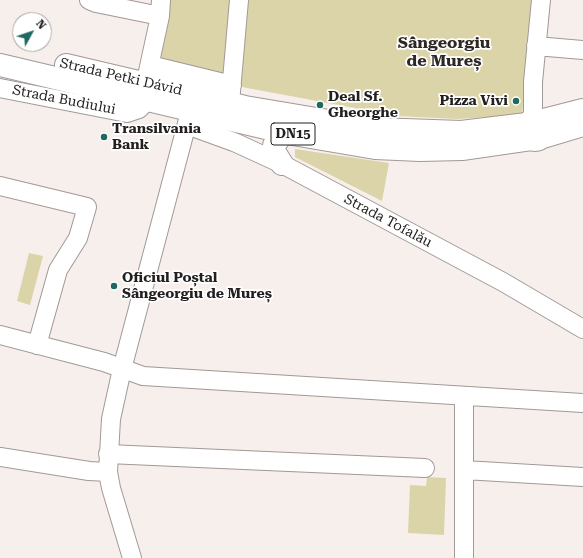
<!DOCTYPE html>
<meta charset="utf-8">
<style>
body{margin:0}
#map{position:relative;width:583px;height:558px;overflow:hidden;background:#f7efec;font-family:"Roboto Serif",serif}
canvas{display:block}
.north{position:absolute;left:12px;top:12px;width:40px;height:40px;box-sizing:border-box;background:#fff;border:1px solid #a7a5a5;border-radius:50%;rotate:50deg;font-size:11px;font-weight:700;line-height:16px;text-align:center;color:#221f1e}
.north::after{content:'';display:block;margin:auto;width:14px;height:18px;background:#1f6961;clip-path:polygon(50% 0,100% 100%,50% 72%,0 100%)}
</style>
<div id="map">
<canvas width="583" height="558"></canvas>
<div class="north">N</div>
</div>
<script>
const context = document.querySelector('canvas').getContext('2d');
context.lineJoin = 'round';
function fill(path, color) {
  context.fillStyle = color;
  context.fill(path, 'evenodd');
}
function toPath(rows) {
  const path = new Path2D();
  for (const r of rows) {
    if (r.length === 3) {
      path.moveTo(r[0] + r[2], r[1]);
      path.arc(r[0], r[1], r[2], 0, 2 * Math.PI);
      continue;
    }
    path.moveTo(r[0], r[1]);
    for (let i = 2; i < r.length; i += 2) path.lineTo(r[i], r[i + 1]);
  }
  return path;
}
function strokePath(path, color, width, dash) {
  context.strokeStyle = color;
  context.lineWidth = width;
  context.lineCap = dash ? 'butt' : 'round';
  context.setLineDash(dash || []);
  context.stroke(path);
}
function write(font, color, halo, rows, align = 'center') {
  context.font = font + ' "Roboto Serif",serif';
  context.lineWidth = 3.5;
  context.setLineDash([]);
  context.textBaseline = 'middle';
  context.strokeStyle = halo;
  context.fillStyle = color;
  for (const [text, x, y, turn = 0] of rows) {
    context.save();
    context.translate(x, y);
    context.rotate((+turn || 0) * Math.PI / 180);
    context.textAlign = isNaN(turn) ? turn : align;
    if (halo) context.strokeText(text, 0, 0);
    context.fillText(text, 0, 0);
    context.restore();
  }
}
const green = toPath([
 [170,0,533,0,522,115,457,119,398,116,247,88,157,67],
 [295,149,389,163,382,201,295,157],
 [29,253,43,256,30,305,17,301],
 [427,477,446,478,444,535,408,533,410,485,426,486]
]);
const minor = toPath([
 [89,0,96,3,160,16],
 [536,46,583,50],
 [150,65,232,85],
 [147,76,160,16,161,0],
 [0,88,127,113,139,109,148,100],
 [230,103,239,0],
 [533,120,533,82,541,0],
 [187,125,234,142,282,164,503,282,583,329],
 [0,186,87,207,78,238,58,270,37,345],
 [0,335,104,362,143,376,583,403],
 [464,396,464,558],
 [108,454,425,468],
 [0,457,89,471,108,472],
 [464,470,583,477],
 [132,558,111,488,108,472,111,419,122,369,194,97]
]);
const major = toPath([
 [0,65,287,133,375,148,420,150,462,149,531,139],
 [66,65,245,107,376,129,461,132,527,124],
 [535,130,10],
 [540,121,583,110],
 [543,137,583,125],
 [282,164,274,151,274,145,281,136,287,133]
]);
const markers = [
 [516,101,4,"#1f6961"],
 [320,105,4,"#1f6961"],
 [104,137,4,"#1f6961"],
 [114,286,4,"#1f6961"]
];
const shields = [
 [293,134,44]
];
const shieldNames = [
 ["DN15",293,134]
];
const streetNames = [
 ["Strada Petki Dávid",121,77,13],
 ["Strada Budiului",64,100,11],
 ["Strada Tofalău",388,221,28]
];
const poiNames = [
 ["Deal Sf.",328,97],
 ["Gheorghe",328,113],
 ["Pizza Vivi",508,101,"right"],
 ["Transilvania",112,129],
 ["Bank",112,145],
 ["Oficiul Poștal",122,278],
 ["Sângeorgiu de Mureș",122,294]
];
const quarterNames = [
 ["Sângeorgiu",444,43],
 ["de Mureș",444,61]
];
fill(green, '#dbd4a8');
strokePath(minor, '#a19996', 20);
strokePath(major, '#a19996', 24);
strokePath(minor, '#fff', 18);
strokePath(major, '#fff', 22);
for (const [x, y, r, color] of markers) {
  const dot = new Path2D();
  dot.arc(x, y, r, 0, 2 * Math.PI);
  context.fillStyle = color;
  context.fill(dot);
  strokePath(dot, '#fff', 1.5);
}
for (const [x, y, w] of shields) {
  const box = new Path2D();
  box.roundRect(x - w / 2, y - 11, w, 22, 3);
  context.fillStyle = '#fff';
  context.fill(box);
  strokePath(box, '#221f1e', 1);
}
write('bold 13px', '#221f1e', null, shieldNames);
write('14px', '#221f1e', '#fff', streetNames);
write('bold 14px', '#221f1e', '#fff', poiNames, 'left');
write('bold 16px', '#2e2825', '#fff', quarterNames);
</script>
